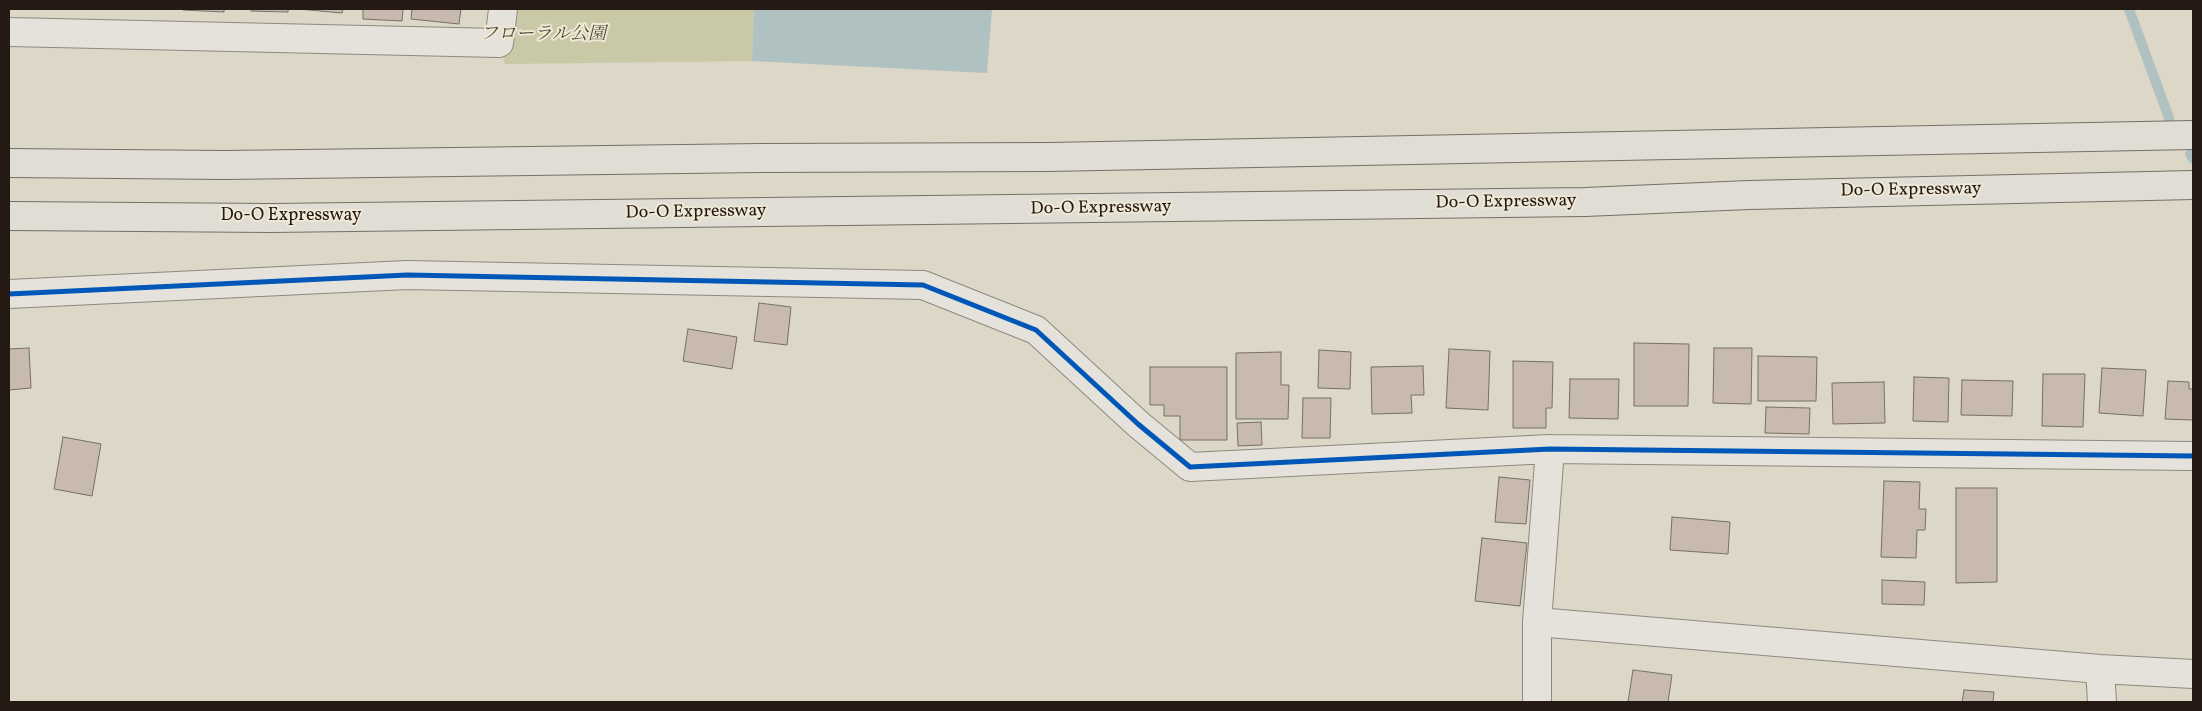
<!DOCTYPE html>
<meta charset="utf-8">
<style>
body{margin:0}
#map{position:relative;width:2202px;height:711px;overflow:hidden;background:#dcd7c7;font-family:Vollkorn,serif}
canvas{display:block}
.frame{position:absolute;inset:0;border:10px solid #251914;pointer-events:none}
</style>
<div id="map">
<canvas width="2202" height="711"></canvas>
<div class="frame"></div>
</div>
<script>
const context = document.querySelector('canvas').getContext('2d');
context.lineJoin = 'round';
function fill(path, color) {
  context.fillStyle = color;
  context.fill(path, 'evenodd');
}
function toPath(rows) {
  const path = new Path2D();
  for (const r of rows) {
    path.moveTo(r[0], r[1]);
    for (let i = 2; i < r.length; i += 2) path.lineTo(r[i], r[i + 1]);
  }
  return path;
}
function strokePath(path, color, width, dash) {
  context.strokeStyle = color;
  context.lineWidth = width;
  context.lineCap = dash ? 'butt' : 'round';
  context.setLineDash(dash || []);
  context.stroke(path);
}
function write(font, color, halo, rows, align = 'center') {
  context.font = font + ' Vollkorn,"Noto Serif JP",serif';
  context.lineWidth = 4;
  context.setLineDash([]);
  context.textBaseline = 'middle';
  context.strokeStyle = halo;
  context.fillStyle = color;
  for (const [text, x, y, turn = 0] of rows) {
    context.save();
    context.translate(x, y);
    context.rotate((+turn || 0) * Math.PI / 180);
    context.textAlign = isNaN(turn) ? turn : align;
    if (halo) context.strokeText(text, 0, 0);
    context.fillText(text, 0, 0);
    context.restore();
  }
}
const green = toPath([
 [503,9,754,9,752,61,505,64,499,43]
]);
const water = toPath([
 [754,9,992,9,987,73,752,61]
]);
const stream = toPath([
 [2129,9,2169,118],
 [2190,154,2193,159]
]);
const building = toPath([
 [183,9,224,9,224,12,183,10,183,9],
 [251,9,288,9,288,12,251,11,251,9],
 [298,9,343,9,342,13,298,9],
 [363,9,403,9,402,21,363,19,363,9],
 [412,9,461,9,459,24,411,19,412,9],
 [759,303,791,307,787,345,754,341,759,303],
 [688,329,737,337,732,369,683,361,688,329],
 [1634,343,1689,344,1688,406,1634,406,1634,343],
 [29,348,31,388,9,390,9,349,29,348],
 [1714,348,1752,348,1751,404,1713,403,1714,348],
 [1449,349,1490,351,1488,410,1446,408,1449,349],
 [1319,350,1351,352,1350,389,1318,388,1319,350],
 [1281,352,1281,385,1289,385,1288,419,1236,419,1236,353,1281,352],
 [1758,356,1817,357,1816,401,1758,401,1758,356],
 [1513,361,1553,362,1552,408,1546,408,1546,428,1513,428,1513,361],
 [1423,366,1424,395,1411,395,1412,413,1372,414,1371,367,1423,366],
 [1150,367,1227,367,1227,440,1180,440,1180,416,1164,416,1164,405,1150,405,1150,367],
 [2102,368,2146,370,2143,416,2099,413,2102,368],
 [2043,374,2085,374,2083,427,2042,426,2043,374],
 [1914,377,1949,378,1948,422,1913,421,1914,377],
 [1570,379,1619,379,1618,419,1569,418,1570,379],
 [1962,380,2013,381,2012,416,1961,415,1962,380],
 [2168,381,2189,382,2189,389,2193,389,2193,420,2165,419,2168,381],
 [1884,382,1885,423,1833,424,1832,383,1884,382],
 [1303,398,1331,398,1330,438,1302,438,1303,398],
 [1766,407,1810,408,1809,434,1765,433,1766,407],
 [1261,422,1262,445,1238,446,1237,423,1261,422],
 [63,437,101,444,92,496,54,489,63,437],
 [1499,477,1530,480,1526,524,1495,522,1499,477],
 [1884,481,1920,482,1919,509,1926,509,1925,530,1917,530,1916,558,1881,557,1884,481],
 [1956,488,1997,488,1997,582,1956,583,1956,488],
 [1672,517,1730,522,1728,554,1670,550,1672,517],
 [1482,538,1527,543,1520,606,1475,601,1482,538],
 [1882,580,1925,582,1924,605,1882,604,1882,580],
 [1633,670,1672,675,1668,702,1628,702,1633,670],
 [1964,690,1994,692,1993,702,1962,702,1964,690]
]);
const street = toPath([
 [9,32,499,43,503,9],
 [9,294,407,275,923,285,1036,330,1138,424,1190,467,1550,449,2193,456],
 [1537,622,2100,669,2193,674],
 [2100,669,2102,702],
 [1537,702,1537,622,1550,449]
]);
const highway = toPath([
 [9,163,225,165,760,158,1048,157,2193,135],
 [9,216,271,218,1585,202,1749,195,2193,185]
]);
const cycleway = toPath([
 [9,294,407,275,923,285,1036,330,1138,424,1190,467,1550,449,2193,456]
]);
const parkNames = [
 ["フローラル公園",543,36]
];
const streetNames = [
 ["Do-O Expressway",1911,191,-1],
 ["Do-O Expressway",1506,203,-1],
 ["Do-O Expressway",1101,209,-1],
 ["Do-O Expressway",696,213,-1],
 ["Do-O Expressway",291,217]
];
fill(green, '#c9c9a8');
fill(water, '#afc1c0');
strokePath(stream, '#afc1c0', 10);
fill(building, '#c8baae');
strokePath(building, '#747068', 1);
strokePath(street, '#8e8980', 30);
strokePath(highway, '#747068', 30);
strokePath(street, '#e4e2da', 28);
strokePath(highway, '#dfddd4', 28);
strokePath(cycleway, '#0057b8', 5);
write('italic 18px', '#524b39', '#eee8d5', parkNames);
write('18px', '#251914', '#eee8d5', streetNames);
</script>
